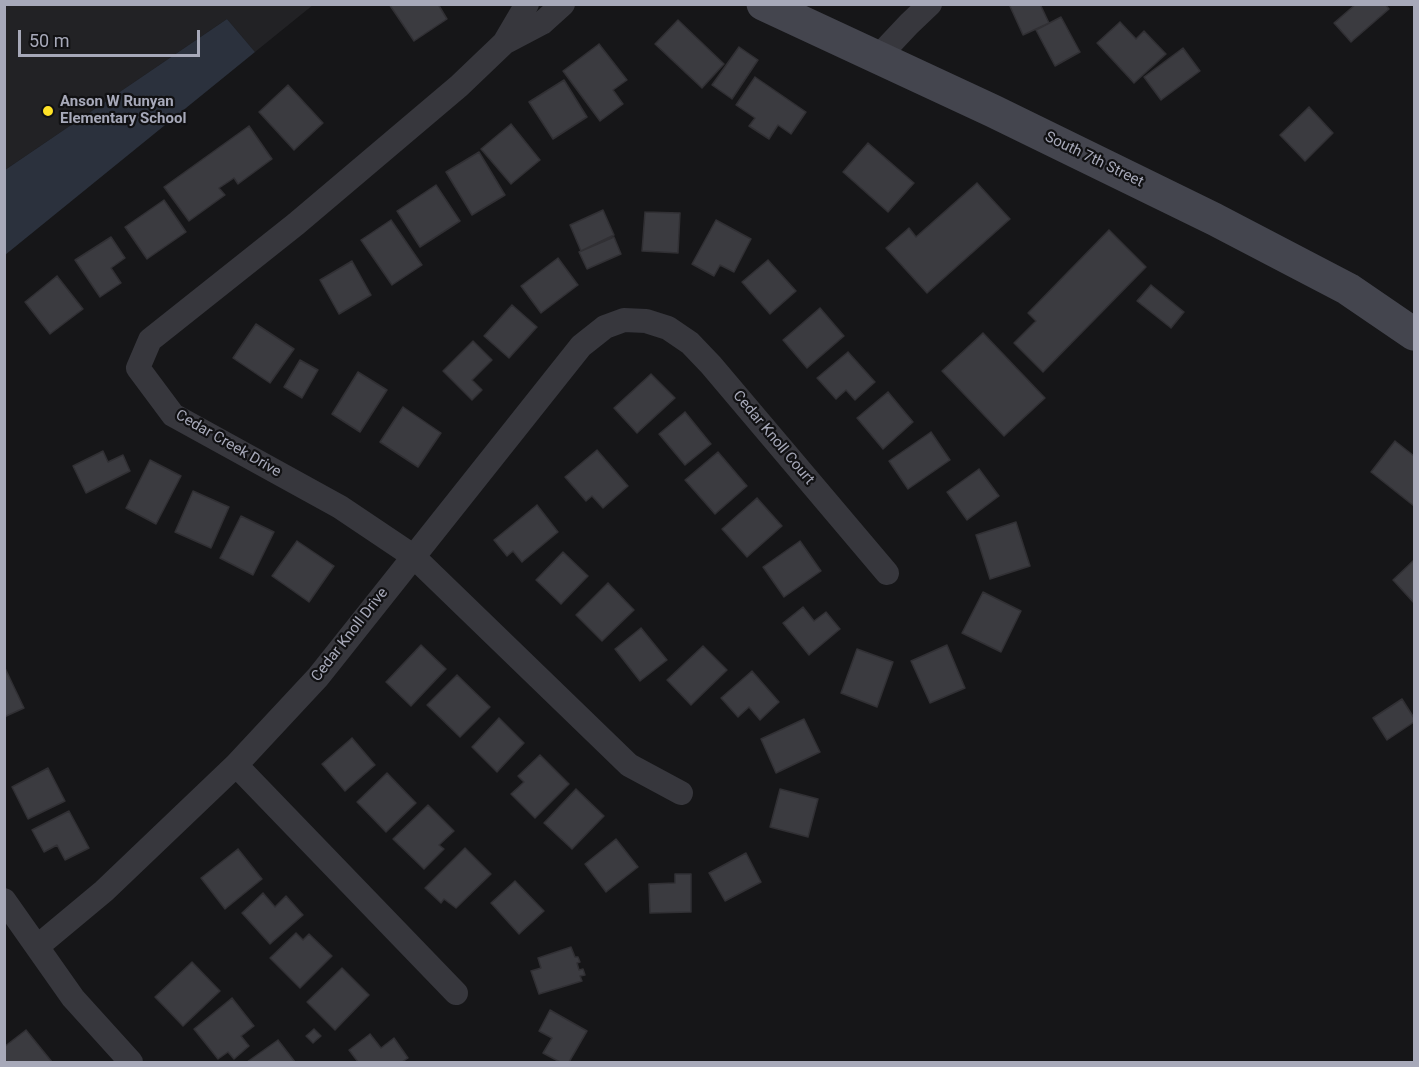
<!DOCTYPE html>
<style>
body{margin:0}
#map{position:relative;width:1419px;height:1067px;overflow:hidden;background:#161618;font-family:Roboto,sans-serif}
canvas{display:block}
.frame{position:absolute;inset:0;border:6px solid #a7a9b9;pointer-events:none}
.scale{position:absolute;left:18px;top:30px;width:182px;height:27px;box-sizing:border-box;border:3px solid #a7a9b9;border-top:0;padding-left:8px;font-size:18px;line-height:21px;white-space:nowrap;color:#a7a9b9;-webkit-text-stroke:4px #111113;paint-order:stroke}
</style>
<div id="map">
<canvas width="1419" height="1067"></canvas>
<div class="frame"></div>
<div class="scale">50 m</div>
</div>
<script>
const context = document.querySelector('canvas').getContext('2d');
context.lineJoin = 'round';
function fill(path, color) {
  context.fillStyle = color;
  context.fill(path, 'evenodd');
}
function toPath(rows) {
  const path = new Path2D();
  for (const r of rows) {
    path.moveTo(r[0], r[1]);
    for (let i = 2; i < r.length; i += 2) path.lineTo(r[i], r[i + 1]);
  }
  return path;
}
function strokePath(path, color, width, dash) {
  context.strokeStyle = color;
  context.lineWidth = width;
  context.lineCap = dash ? 'butt' : 'round';
  context.setLineDash(dash || []);
  context.stroke(path);
}
function write(font, color, halo, rows, align = 'center') {
  context.font = font + ' Roboto,sans-serif';
  context.lineWidth = 4.5;
  context.setLineDash([]);
  context.textBaseline = 'middle';
  context.strokeStyle = halo;
  context.fillStyle = color;
  for (const [text, x, y, turn = 0] of rows) {
    context.save();
    context.translate(x, y);
    context.rotate((+turn || 0) * Math.PI / 180);
    context.textAlign = isNaN(turn) ? turn : align;
    if (halo) context.strokeText(text, 0, 0);
    context.fillText(text, 0, 0);
    context.restore();
  }
}
const built = toPath([
 [5,5,313,5,255,52,227,19,5,170]
]);
const water = toPath([
 [227,19,255,52,5,255,5,170]
]);
const building = toPath([
 [389,4,438,4,447,19,414,41,389,4],
 [1009,4,1040,4,1049,23,1023,35,1009,4],
 [1356,4,1385,4,1389,9,1351,42,1334,23,1356,4],
 [1061,17,1080,52,1055,66,1036,30,1061,17],
 [678,20,724,64,702,88,655,44,678,20],
 [1120,22,1136,39,1144,31,1166,54,1134,83,1097,43,1120,22],
 [599,44,627,80,613,90,623,104,600,121,563,71,599,44],
 [739,47,758,60,732,99,712,85,739,47],
 [1183,48,1200,71,1161,100,1144,77,1183,48],
 [755,77,806,112,791,134,778,125,769,139,749,126,755,118,736,105,755,77],
 [564,80,587,117,553,139,529,102,564,80],
 [288,85,323,123,294,150,259,112,288,85],
 [1309,107,1333,133,1305,161,1280,135,1309,107],
 [511,124,540,160,511,184,481,149,511,124],
 [249,126,272,159,238,184,234,178,219,188,225,195,189,221,164,187,249,126],
 [868,143,914,183,888,212,843,172,868,143],
 [479,152,505,195,472,215,446,172,479,152],
 [977,183,1010,219,927,293,886,248,909,228,916,237,977,183],
 [436,185,460,221,420,247,397,211,436,185],
 [164,200,186,232,147,259,125,227,164,200],
 [603,210,614,235,581,251,570,225,603,210],
 [645,212,680,213,678,253,642,251,645,212],
 [391,220,422,265,392,285,361,240,391,220],
 [716,220,751,239,734,272,720,265,714,276,692,264,716,220],
 [1109,230,1146,267,1043,372,1014,343,1036,321,1028,313,1109,230],
 [111,237,125,258,111,268,121,283,100,297,75,260,111,237],
 [614,237,621,254,587,269,579,252,614,237],
 [558,258,578,285,541,313,521,286,558,258],
 [768,260,796,291,770,314,742,282,768,260],
 [352,261,371,295,339,314,320,280,352,261],
 [57,276,83,309,50,334,25,302,57,276],
 [1151,285,1184,312,1171,328,1137,301,1151,285],
 [512,305,537,327,509,358,484,336,512,305],
 [820,308,844,336,807,368,783,340,820,308],
 [256,324,294,349,270,383,233,358,256,324],
 [983,333,1045,398,1004,436,942,371,983,333],
 [473,341,492,360,472,380,482,390,472,400,443,371,473,341],
 [848,352,875,382,855,400,846,390,836,399,817,378,848,352],
 [300,360,318,370,302,398,284,387,300,360],
 [358,372,387,390,360,432,332,414,358,372],
 [651,374,675,398,637,433,614,408,651,374],
 [888,392,913,422,883,449,857,418,888,392],
 [403,407,441,433,418,467,380,442,403,407],
 [685,412,711,444,685,465,659,434,685,412],
 [931,432,950,460,908,489,889,461,931,432],
 [1395,441,1414,456,1414,506,1371,472,1395,441],
 [597,450,628,486,603,508,592,496,586,501,565,477,597,450],
 [103,451,108,462,123,455,130,471,86,493,73,466,103,451],
 [718,452,747,486,715,514,685,480,718,452],
 [150,460,181,476,156,524,126,508,150,460],
 [979,469,999,496,967,520,947,492,979,469],
 [193,491,229,507,211,548,175,532,193,491],
 [757,498,782,526,747,557,722,529,757,498],
 [537,505,558,532,522,562,513,551,507,556,494,540,537,505],
 [241,516,274,532,253,575,220,558,241,516],
 [1016,522,1030,566,990,579,976,535,1016,522],
 [297,541,334,566,309,602,272,576,297,541],
 [800,541,821,571,784,597,763,567,800,541],
 [563,552,588,576,561,604,536,580,563,552],
 [1414,560,1414,603,1393,580,1414,560],
 [608,583,634,610,602,641,576,615,608,583],
 [983,592,1021,611,1001,652,962,633,983,592],
 [803,607,814,621,826,612,840,629,809,655,783,623,803,607],
 [641,628,667,660,640,681,615,649,641,628],
 [421,645,446,669,411,706,386,682,421,645],
 [947,645,965,688,930,703,911,661,947,645],
 [703,646,727,670,691,705,667,680,703,646],
 [857,649,893,662,877,707,841,693,857,649],
 [4,666,24,708,4,717,4,666],
 [752,671,779,702,760,720,749,707,738,717,721,698,752,671],
 [457,675,490,707,460,737,427,705,457,675],
 [1402,699,1414,718,1414,722,1387,740,1373,718,1402,699],
 [499,718,524,743,497,772,472,747,499,718],
 [804,719,820,752,776,773,761,739,804,719],
 [352,738,375,765,345,791,322,764,352,738],
 [540,755,569,784,535,818,511,794,524,782,518,776,540,755],
 [48,768,65,801,28,819,12,787,48,768],
 [387,773,416,803,386,832,357,802,387,773],
 [576,789,604,816,572,849,544,823,576,789],
 [780,789,818,799,808,837,770,827,780,789],
 [428,805,454,831,439,845,444,849,424,869,393,839,428,805],
 [69,811,89,848,65,860,57,845,44,852,32,830,69,811],
 [616,839,638,867,606,892,585,864,616,839],
 [465,848,491,874,456,908,444,899,441,903,425,888,465,848],
 [238,849,262,879,225,909,201,878,238,849],
 [746,853,761,882,725,901,709,873,746,853],
 [675,874,691,874,691,912,650,913,649,884,675,883,675,874],
 [515,881,544,911,519,934,491,903,515,881],
 [263,893,275,907,286,896,303,915,270,944,242,913,263,893],
 [296,933,303,940,309,934,332,956,300,988,270,958,296,933],
 [571,947,575,957,578,957,580,962,577,963,579,970,583,969,585,975,580,976,582,981,539,994,531,971,541,968,538,958,571,947],
 [192,962,220,991,183,1026,155,997,192,962],
 [342,968,369,995,335,1030,307,1002,342,968],
 [232,998,254,1026,241,1036,249,1046,234,1059,228,1052,218,1059,194,1029,232,998],
 [550,1010,587,1031,569,1062,560,1062,543,1053,552,1038,539,1031,550,1010],
 [314,1029,321,1036,313,1043,306,1036,314,1029],
 [26,1030,52,1062,4,1062,4,1047,26,1030],
 [370,1034,381,1048,394,1038,408,1058,402,1062,358,1062,349,1050,370,1034],
 [278,1040,295,1062,247,1062,278,1040]
]);
const street = toPath([
 [527,4,504,43,459,86,296,224,150,340,138,368,173,415,340,507,413,556,629,765,681,793],
 [504,43,542,23,563,4],
 [877,58,909,24,930,4],
 [236,765,456,993],
 [4,900,73,998,131,1062],
 [38,946,104,891,236,765,318,677,581,346,605,327,624,320,646,321,668,328,690,343,711,365,887,573]
]);
const secondary = toPath([
 [763,4,993,111,1214,219,1348,289,1414,334]
]);
const markers = [
 [48,111,6,"#ffe227"]
];
const poiNames = [
 ["Anson W Runyan",60,102],
 ["Elementary School",60,119]
];
const streetNames = [
 ["South 7th Street",1094,160,26],
 ["Cedar Knoll Court",773,438,50],
 ["Cedar Creek Drive",228,444,30],
 ["Cedar Knoll Drive",350,635,-52]
];
fill(built, '#222225');
fill(water, '#2b313d');
fill(building, '#3b3b40');
strokePath(building, '#313034', 1.5);
strokePath(street, '#37373d', 24);
strokePath(secondary, '#44454e', 33);
for (const [x, y, r, color] of markers) {
  const dot = new Path2D();
  dot.arc(x, y, r, 0, 2 * Math.PI);
  context.fillStyle = color;
  context.fill(dot);
  strokePath(dot, '#111113', 2);
}
write('bold 15px', '#a7a9b9', '#111113', poiNames, 'left');
write('15px', '#a7a9b9', '#111113', streetNames);
</script>
